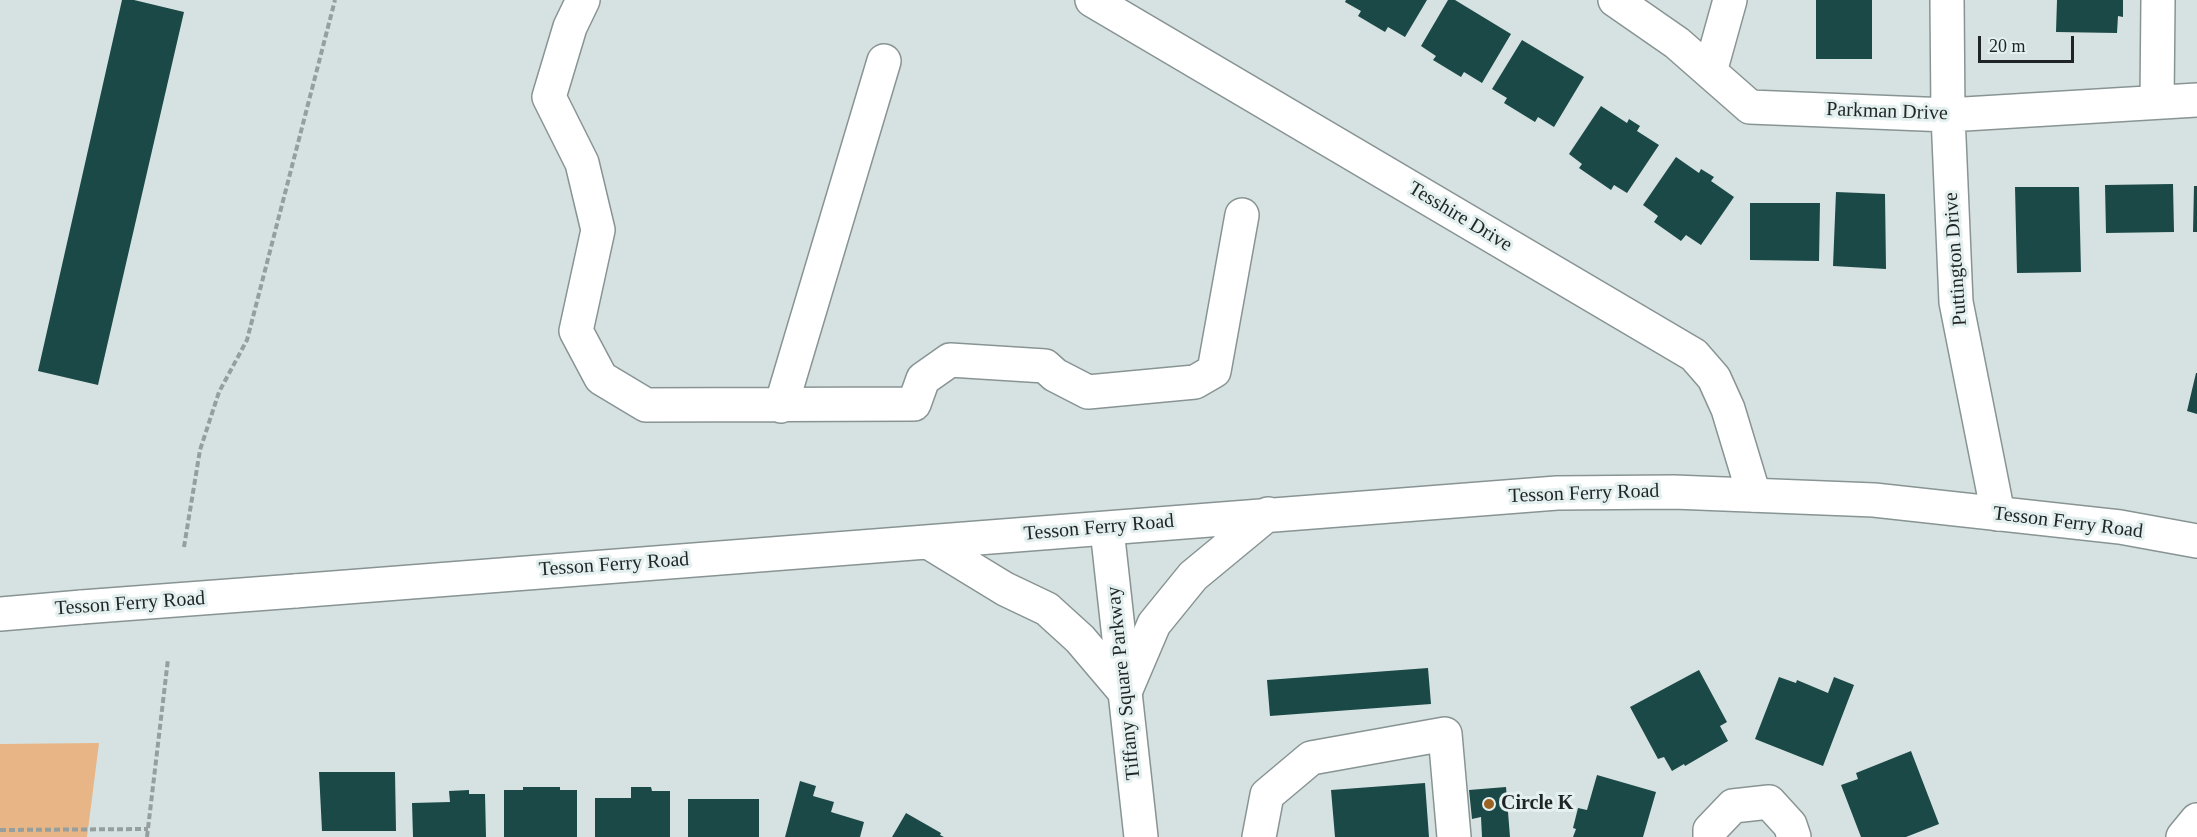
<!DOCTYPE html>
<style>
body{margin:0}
#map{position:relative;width:2197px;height:837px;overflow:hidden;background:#d6e2e1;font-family:"Times New Roman",serif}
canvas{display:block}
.scale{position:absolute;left:1978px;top:36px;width:96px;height:27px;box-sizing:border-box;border:3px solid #1f2424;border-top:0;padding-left:8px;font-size:18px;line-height:21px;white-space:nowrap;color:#1f2424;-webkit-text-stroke:4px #e3f0ef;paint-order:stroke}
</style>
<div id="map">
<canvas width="2197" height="837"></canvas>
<div class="scale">20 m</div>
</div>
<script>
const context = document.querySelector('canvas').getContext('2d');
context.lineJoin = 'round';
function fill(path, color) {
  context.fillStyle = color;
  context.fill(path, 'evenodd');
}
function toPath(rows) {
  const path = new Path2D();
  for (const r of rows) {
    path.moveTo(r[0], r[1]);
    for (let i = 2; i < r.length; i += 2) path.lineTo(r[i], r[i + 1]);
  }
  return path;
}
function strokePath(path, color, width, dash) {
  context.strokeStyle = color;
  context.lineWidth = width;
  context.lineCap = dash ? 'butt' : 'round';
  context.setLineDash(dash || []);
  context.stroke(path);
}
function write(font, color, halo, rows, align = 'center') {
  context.font = font + ' "Times New Roman",serif';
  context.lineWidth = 6;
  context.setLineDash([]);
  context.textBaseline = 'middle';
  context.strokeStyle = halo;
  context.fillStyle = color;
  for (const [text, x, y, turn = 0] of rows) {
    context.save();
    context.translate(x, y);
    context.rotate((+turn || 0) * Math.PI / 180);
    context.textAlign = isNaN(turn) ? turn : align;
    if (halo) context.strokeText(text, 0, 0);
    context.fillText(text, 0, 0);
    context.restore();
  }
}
const green = toPath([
 [99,743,87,837,0,837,0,744]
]);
const building = toPath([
 [122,0,134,0,184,12,98,385,38,371],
 [1346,0,1427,0,1405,37,1388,27,1385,32,1358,16,1361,11,1345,2],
 [1448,0,1455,0,1511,34,1482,83,1464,72,1461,77,1433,60,1436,56,1421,46],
 [1816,0,1872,0,1872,59,1816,59],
 [2057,0,2123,0,2123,17,2118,16,2117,33,2056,32],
 [1522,40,1584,77,1554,127,1538,117,1535,122,1504,103,1507,98,1492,89],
 [1601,106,1627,123,1629,119,1640,126,1637,131,1659,145,1627,193,1614,185,1611,190,1579,168,1582,164,1569,154],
 [1676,157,1699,173,1701,169,1714,177,1711,181,1734,197,1701,245,1686,235,1681,241,1654,222,1658,216,1643,205],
 [2173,184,2174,232,2106,233,2105,185],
 [2194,186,2197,186,2197,232,2193,232],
 [2015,187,2079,187,2081,272,2017,273],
 [1836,192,1885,194,1886,269,1833,266],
 [1750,203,1820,203,1819,261,1750,260],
 [2196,373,2197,373,2197,414,2187,411],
 [1428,668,1431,704,1270,716,1267,680],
 [1699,670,1727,722,1720,726,1728,741,1685,766,1684,764,1672,771,1664,757,1658,759,1630,707],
 [1779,677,1796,683,1797,680,1828,693,1834,677,1854,685,1823,766,1755,739],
 [1911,751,1939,824,1906,837,1861,837,1841,785,1858,779,1856,773],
 [319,772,395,772,396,831,322,831],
 [1597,775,1656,792,1643,837,1573,837,1576,829,1573,828,1578,808,1587,810],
 [800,781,816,786,813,796,834,802,831,812,864,822,860,837,785,837],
 [1425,783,1429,837,1335,837,1331,790],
 [523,787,560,787,560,790,577,790,577,837,504,837,504,790,523,790],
 [631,787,651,787,652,791,670,791,670,837,595,837,595,798,631,798],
 [1506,787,1510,837,1482,837,1481,817,1472,819,1469,790],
 [469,790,469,794,485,794,486,837,413,837,412,803,450,802,449,791],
 [688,799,759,799,759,837,688,837],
 [906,813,941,833,940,835,944,837,892,837]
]);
const path = toPath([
 [184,547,200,450,219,392,247,340,335,0],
 [0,830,148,829],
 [147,837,168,659]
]);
const minor = toPath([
 [583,0,570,27,549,97,582,163,598,230,576,331,601,378,646,405,914,404,923,379,950,360,1045,366,1055,375,1088,392,1195,382,1214,371,1242,215],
 [1092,0,1694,355,1714,378,1728,409,1754,495],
 [1615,0,1677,43,1750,107,1948,115,2197,100],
 [1947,0,1948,115,1956,302,1998,514],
 [1710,72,1730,0],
 [2157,102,2158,0],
 [781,406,884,61],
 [1107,529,1141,837],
 [1259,837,1267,795,1311,758,1445,734,1454,837],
 [1710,837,1710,830,1733,806,1769,802,1790,825,1794,837],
 [2183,837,2197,820]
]);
const major = toPath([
 [928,542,1005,589,1047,609,1080,639,1125,692,1154,624,1193,576,1268,514],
 [295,591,1557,493,1674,492,1874,500,2120,527,2197,541],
 [0,614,82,607]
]);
const majorBridge = toPath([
 [82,607,295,591]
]);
const markers = [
 [1489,804,6,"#9c6221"]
];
const streetNames = [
 ["Parkman Drive",1887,112,2],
 ["Tesshire Drive",1460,217,31],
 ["Puttington Drive",1956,259,-94],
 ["Tesson Ferry Road",1584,494,-2],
 ["Tesson Ferry Road",2068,523,7],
 ["Tesson Ferry Road",1099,528,-5],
 ["Tesson Ferry Road",614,565,-4],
 ["Tesson Ferry Road",130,604,-4],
 ["Tiffany Square Parkway",1124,683,-96]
];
const poiNames = [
 ["Circle K",1501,804]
];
fill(green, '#e7b586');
fill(building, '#1b4947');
strokePath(minor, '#889493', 36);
strokePath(major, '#889493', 36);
strokePath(path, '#959f9e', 4, [6, 3]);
strokePath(minor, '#fff', 33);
strokePath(major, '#fff', 33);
strokePath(majorBridge, '#889493', 36, []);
strokePath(majorBridge, '#fff', 33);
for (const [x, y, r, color] of markers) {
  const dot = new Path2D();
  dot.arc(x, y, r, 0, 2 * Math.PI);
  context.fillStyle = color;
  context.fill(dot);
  strokePath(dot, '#e3f0ef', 2);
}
write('20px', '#1f2424', '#e3f0ef', streetNames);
write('bold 20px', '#1f2424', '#e3f0ef', poiNames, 'left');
</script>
